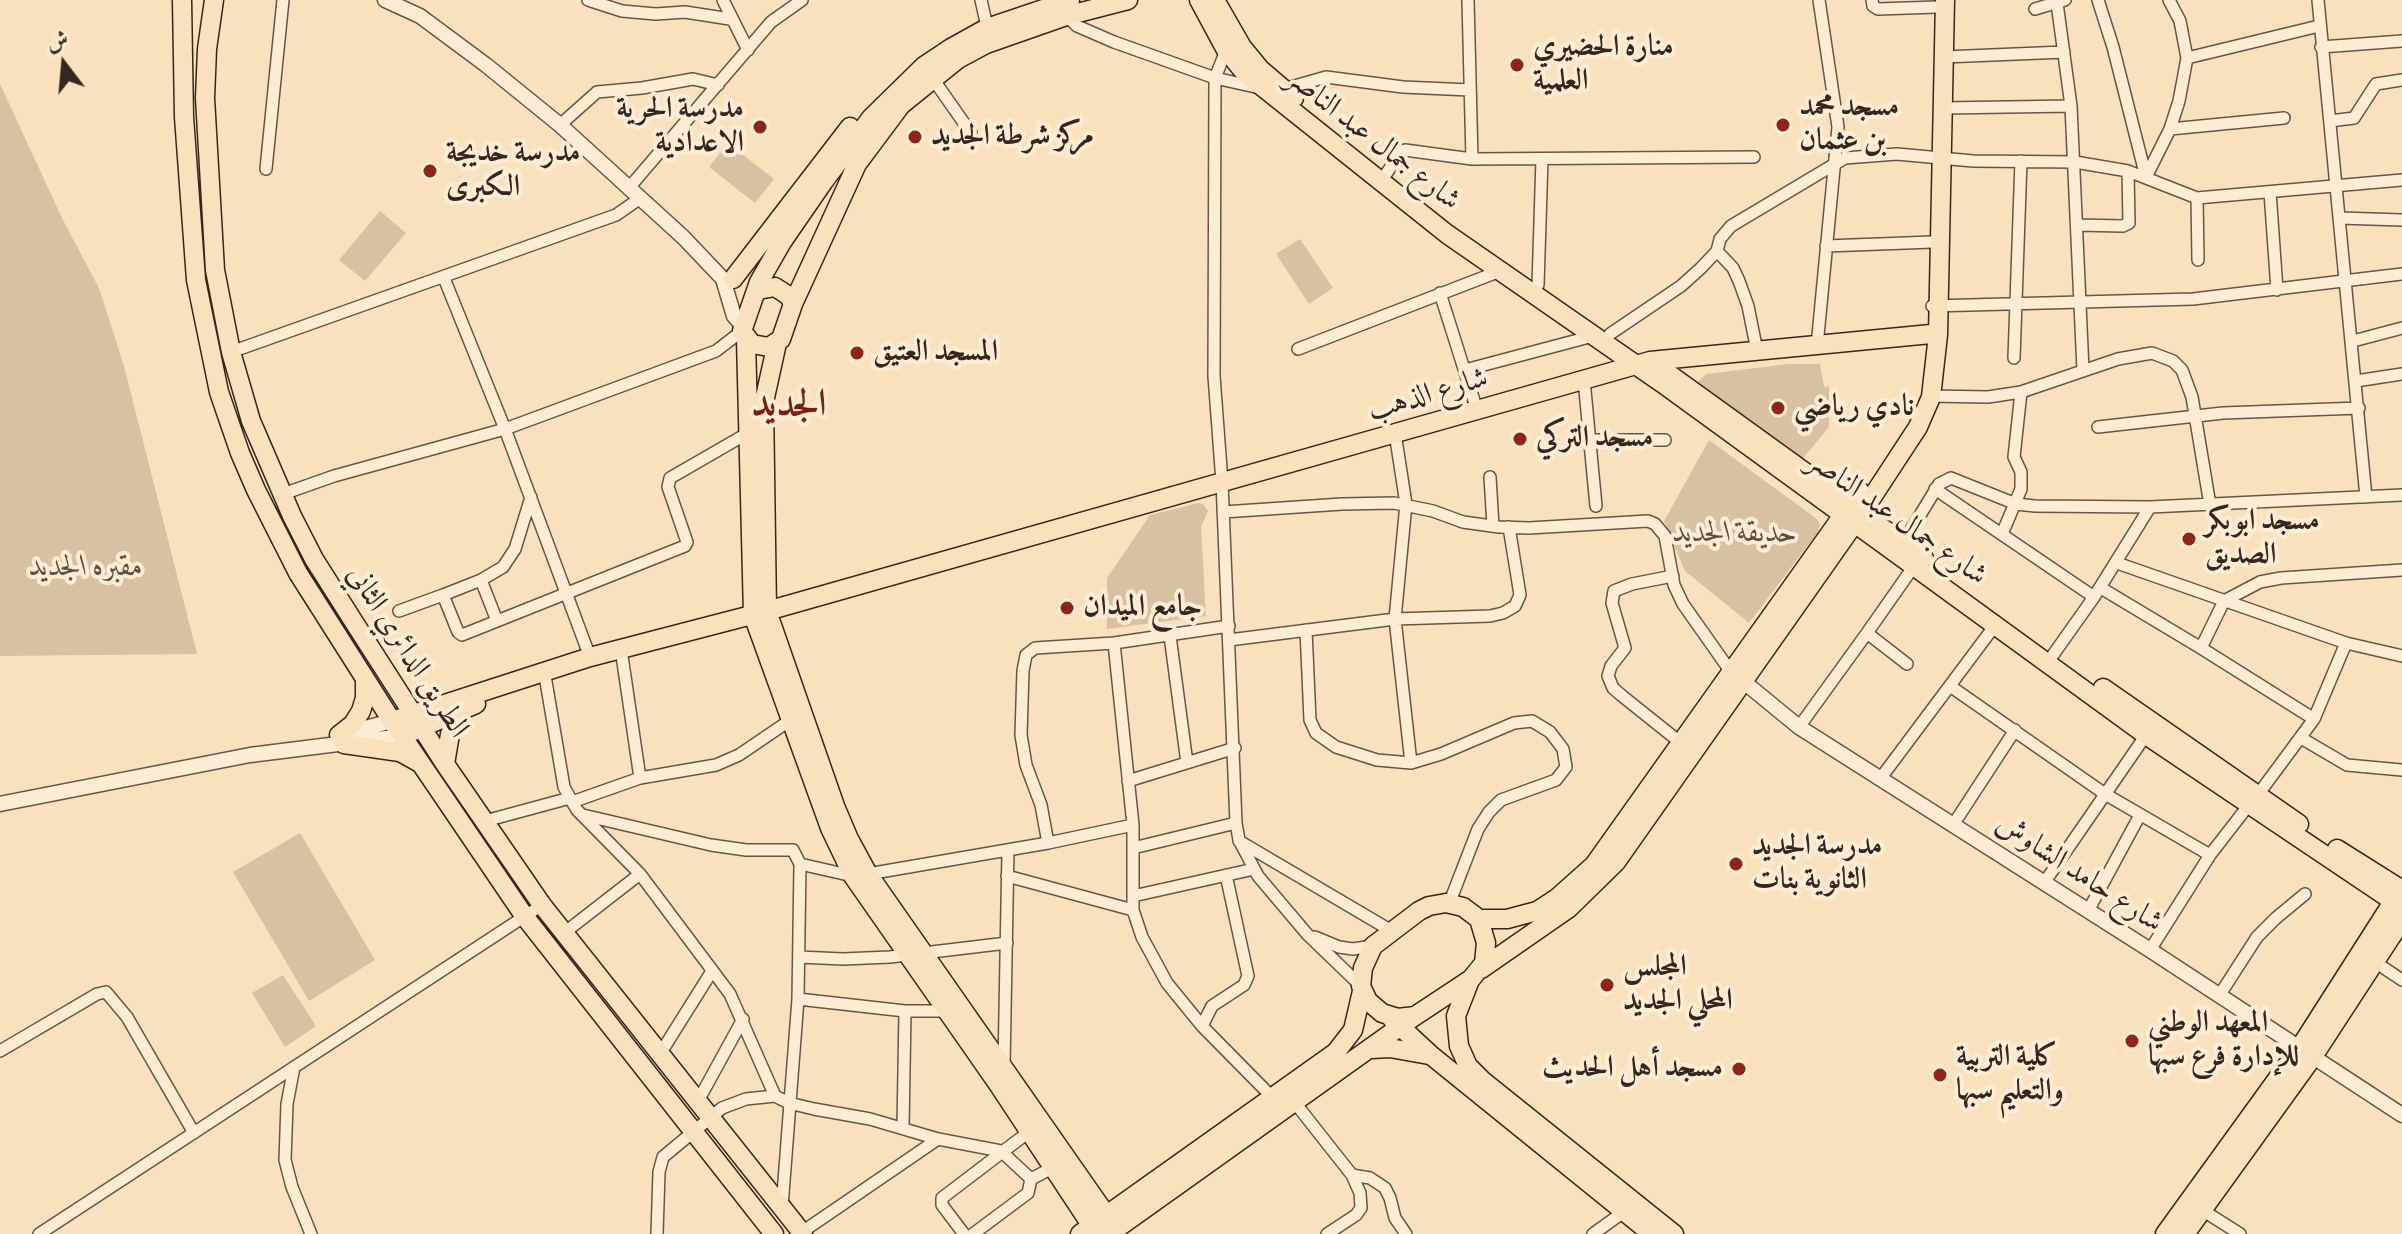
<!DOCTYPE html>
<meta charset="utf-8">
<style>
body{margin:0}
#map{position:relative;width:2402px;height:1234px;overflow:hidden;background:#fae1bd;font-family:Alegreya,Amiri,serif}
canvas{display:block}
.north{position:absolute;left:24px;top:24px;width:80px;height:80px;-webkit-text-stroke:6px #fcecd4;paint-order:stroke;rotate:344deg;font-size:22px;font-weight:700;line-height:32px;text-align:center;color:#34271f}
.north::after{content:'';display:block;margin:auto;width:28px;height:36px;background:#34271f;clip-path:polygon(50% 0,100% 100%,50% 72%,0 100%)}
</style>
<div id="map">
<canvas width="2402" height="1234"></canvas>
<div class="north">ش</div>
</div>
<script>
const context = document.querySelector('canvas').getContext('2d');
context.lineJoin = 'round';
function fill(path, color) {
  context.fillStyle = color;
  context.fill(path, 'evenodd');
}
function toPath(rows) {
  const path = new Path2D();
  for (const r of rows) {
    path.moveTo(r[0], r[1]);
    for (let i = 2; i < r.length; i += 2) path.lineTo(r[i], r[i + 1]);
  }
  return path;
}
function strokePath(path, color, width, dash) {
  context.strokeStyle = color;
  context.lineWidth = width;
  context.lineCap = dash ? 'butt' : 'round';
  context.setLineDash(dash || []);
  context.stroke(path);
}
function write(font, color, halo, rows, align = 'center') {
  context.font = font + ' Alegreya,Amiri,serif';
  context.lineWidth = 8;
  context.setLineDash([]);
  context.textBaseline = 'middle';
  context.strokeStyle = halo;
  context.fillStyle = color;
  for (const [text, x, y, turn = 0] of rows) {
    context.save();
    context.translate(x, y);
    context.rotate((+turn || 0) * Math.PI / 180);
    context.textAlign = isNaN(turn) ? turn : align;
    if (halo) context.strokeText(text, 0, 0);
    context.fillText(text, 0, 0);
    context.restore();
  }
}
const green = toPath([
 [0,84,62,218,99,288,124,366,197,654,0,656],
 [728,143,774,179,755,203,709,167],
 [380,211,406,233,365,281,339,260],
 [1300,239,1333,288,1309,304,1276,254],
 [1789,364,1820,364,1824,387,1829,386,1829,427,1800,462,1696,384,1706,374],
 [1709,440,1817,519,1820,525,1818,532,1749,623,1685,571,1664,521],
 [1199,503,1204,505,1208,511,1201,527,1206,616,1107,629,1107,578,1150,515],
 [300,833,375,960,309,1001,233,872],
 [283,975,316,1026,285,1047,252,993]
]);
const minor = toPath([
 [588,0,622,11,656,14,685,12,730,19],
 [723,0,748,50],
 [981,0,988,31],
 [1468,0,1472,159],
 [1872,0,1873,6,1878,9,1937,7],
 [2098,0,2113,47,2146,177],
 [2318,0,2366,497],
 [2057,3,2071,106,2083,370],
 [2035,9,2065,0],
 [1065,14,1077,26,1114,42,1215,78,1260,88],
 [2321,47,2402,41],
 [1227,48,1215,78,1214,376,1222,482,1236,823,1239,840,1258,876,1307,934,1361,986],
 [1944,57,2064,52],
 [2187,58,2319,26],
 [931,76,971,133],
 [1284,89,1326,77,1403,87,1470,90],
 [1944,108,2071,106],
 [2330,121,2354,118,2376,84,2402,80],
 [560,125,597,92,642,88,693,79,718,85],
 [2170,129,2284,118],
 [266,169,283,0],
 [1386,174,1401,152,1405,150,1472,159,1754,157],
 [2146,177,2170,129,2179,101,2187,58,2180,21,2169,0],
 [628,189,771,22,802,0],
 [2270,192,2277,290],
 [2197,198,2198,260],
 [2340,218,2402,220],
 [2077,225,2123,226,2129,223,2128,171],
 [1826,246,1932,242],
 [1717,251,1733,268,1739,281,1748,306,1757,351],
 [444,278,505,429,590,657],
 [1538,285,1542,159],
 [1440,293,1477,410],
 [1932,306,2193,299,2402,274],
 [1610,334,1681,286,1701,268,1717,251,1720,239,1731,226,1845,158,1897,154,1973,161,2075,162,2128,171,2197,198,2402,180],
 [2353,341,2402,328],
 [1817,346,1838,127,1819,0],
 [1298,349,1500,271],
 [231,352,616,215,639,199],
 [2014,358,2021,161],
 [1465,370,1593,336],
 [1584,380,1596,506],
 [2356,381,2402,374],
 [2021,392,2118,359,2152,353,2173,361,2182,370,2192,397,2210,505],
 [1928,396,1988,397,2021,392,2014,457,2021,472,2021,489,2002,534],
 [2098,427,2223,413,2359,408],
 [1395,433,1406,504,1395,619,1411,763],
 [1589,440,1665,440],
 [1490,477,1493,526],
 [1935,489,2094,597],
 [283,494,334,476,505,429,716,351,742,331],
 [531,497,515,549,503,567,481,580,443,595,458,632,462,635,685,546,687,542,668,487,670,478,748,433],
 [1223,512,1342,504,1394,503,1433,511,1463,522,1499,527,1529,528,1648,521,1655,524,1665,536,1674,585,1683,604,1731,672],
 [1903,543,1939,484,1951,478,2016,504,2035,506,2150,507,2402,495],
 [2117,563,2346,643,2402,656],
 [1673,576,1632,584,1614,591,1612,603,1625,648,1611,666,1608,676,1613,688,1621,695,1681,743],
 [481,580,497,621],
 [2101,588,2201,648],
 [399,611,443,595],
 [1229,626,1114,643,1133,825,1133,910,1142,937,1167,983,1202,1026,1272,1097],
 [1306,630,1310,720,1316,733,1336,747,1377,760,1411,763,1441,754,1514,723,1532,721,1550,732,1563,749,1566,767,1556,780,1501,800,1489,812,1478,829,1449,904],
 [1867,633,1914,566],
 [1170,636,1187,763],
 [1229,640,1395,619,1490,616,1503,613,1515,606,1520,595,1509,527],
 [2048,662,2094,597,2150,507],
 [544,670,564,787,570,798,577,810,640,874,730,994,775,1096],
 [1950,686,2105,794,2210,855],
 [2314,719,2201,648,2224,601,2260,582,2281,578,2402,570],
 [1799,727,1867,633,1907,664],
 [2301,738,2347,765,2402,770],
 [640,778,716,765,739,755,789,721],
 [1880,779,1996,624],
 [1128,781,1235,748],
 [2257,796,2314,719,2346,643],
 [572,802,640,778,621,649],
 [583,815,711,845,746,850,793,850,800,864],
 [485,821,570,798],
 [1953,825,2015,730],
 [1239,841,1390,930],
 [1048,843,1041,805,1026,765,1021,735,1023,671,1026,655,1035,648,1114,643],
 [1133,848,1236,823],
 [1007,876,1133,910],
 [2044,883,2146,735],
 [1133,896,1254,869],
 [2088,911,2140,815],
 [564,933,640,874],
 [1315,937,1339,947,1353,949,1373,946],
 [2150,950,2210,855,2248,806],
 [799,957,843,959,890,957,1007,943],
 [2375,962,2402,980],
 [2219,996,2257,937,2276,918,2305,894],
 [798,999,905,1011,946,1011],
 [1202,1026,1212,1006,1244,985,1248,976,1226,875],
 [0,1051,97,994,106,992,127,1017,194,1133],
 [660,1054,712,971],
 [1004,1066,1008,850],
 [294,1067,287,1104,285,1160,292,1187,311,1234],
 [1292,1099,1352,1175,1360,1193,1361,1208,1356,1215,1327,1234],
 [698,1101,743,1019],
 [903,1128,905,1011],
 [1352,1175,1370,1178,1385,1188,1390,1198,1395,1218,1406,1234],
 [782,1207,798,999,800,864,853,876,868,874,1048,843,1133,825],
 [2199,1208,2240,1234],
 [802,1232,938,1139],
 [39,1234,542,905],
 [657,1234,659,1172,663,1157,722,1108,746,1099,775,1096,789,1103,814,1109,870,1119,938,1139,1001,1151,1031,1179,1054,1167],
 [964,1234,942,1205,942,1198,1030,1131],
 [973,1234,1028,1193,1031,1179],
 [1593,1234,1625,1211]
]);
const tertiary = toPath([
 [385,0,420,16,486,65,560,125,683,237,723,279,734,316,743,326],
 [1738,677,1799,727,2150,950,2402,1115],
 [342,734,392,721],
 [0,804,250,755,402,736]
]);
const secondary = toPath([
 [1849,506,1861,491]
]);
const primary = toPath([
 [182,0,184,117,196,280,219,392,240,453,256,490,298,573,392,721,525,917,774,1234],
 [214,0,207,49,205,98,215,270,231,352,251,421,292,516,314,559,352,619,445,764,542,905,803,1234],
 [1199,0,1226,50,1245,73,1447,234,1662,383,2146,735,2402,907],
 [1215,0,1242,47,1260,69,1294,98],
 [733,279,850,127],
 [758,290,775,287,789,296,793,304,781,339,769,347,752,344,742,331,759,282,782,242,824,181,871,118,924,66,951,48,987,28,1070,0],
 [793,304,857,164,901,105,958,59,986,44,1066,16,1128,0],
 [746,339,753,615,830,828,853,876,998,1084,1097,1234],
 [777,343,764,402,767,611,835,806,849,839,868,874,1116,1229],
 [1662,369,1924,558],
 [2103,688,2299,824],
 [392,721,590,657,767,611,1650,361,1931,334],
 [411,732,476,704],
 [339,735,353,724,361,711,365,698,365,679],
 [344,744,400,752,418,762],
 [445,764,450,734,462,711],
 [2337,849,2402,890],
 [1446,903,1463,907,1479,919,1486,943,1484,963,1471,979,1415,1016,1398,1018,1382,1013,1368,1001,1361,986,1363,968,1373,946,1419,911,1429,906,1446,903],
 [1479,919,1507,919,1537,911,1557,898,1594,865,1848,508],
 [1481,969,1569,908,1616,862,1861,514,1918,427,1931,397,1938,335,1945,0],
 [1470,980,1456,1016,1459,1046,1468,1066,1483,1081,1674,1234],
 [1392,1019,1432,1056,1652,1234],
 [1371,1049,1390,1048,1429,1055],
 [1080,1234,1336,1052,1353,1030,1362,991],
 [1109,1234,1415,1016],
 [2165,1234,2299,1049,2398,894],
 [2185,1234,2312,1058,2402,920]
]);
const markers = [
 [1517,65,8,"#8f2418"],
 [1783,125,8,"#8f2418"],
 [760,127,8,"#8f2418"],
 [915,137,8,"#8f2418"],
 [430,171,8,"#8f2418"],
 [857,353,8,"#8f2418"],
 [1778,408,8,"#8f2418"],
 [1520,439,8,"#8f2418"],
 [2189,539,8,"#8f2418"],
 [1067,608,8,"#8f2418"],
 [1736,864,8,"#8f2418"],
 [1607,985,8,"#8f2418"],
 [2132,1041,8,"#8f2418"],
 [1739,1069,8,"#8f2418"],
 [1940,1075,8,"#8f2418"]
];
const poiNames = [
 ["منارة الحضيري",1533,48],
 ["العلمية",1533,82],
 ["مسجد محمد",1799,108],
 ["بن عثمان",1799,142],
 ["مدرسة الحرية",744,110,"right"],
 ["الاعدادية",744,144,"right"],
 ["مركز شرطة الجديد",931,137],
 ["مدرسة خديجة",446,154],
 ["الكبرى",446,188],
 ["المسجد العتيق",873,353],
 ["نادي رياضي",1794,408],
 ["مسجد التركي",1536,439],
 ["مسجد ابوبكر",2205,522],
 ["الصديق",2205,556],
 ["جامع الميدان",1083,608],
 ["مدرسة الجديد",1752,847],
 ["الثانوية بنات",1752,881],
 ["المجلس",1623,968],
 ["المحلي الجديد",1623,1002],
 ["المعهد الوطني",2148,1024],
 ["للإدارة فرع سبها",2148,1058],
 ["كلية التربية",1956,1058],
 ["والتعليم سبها",1956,1092],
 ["مسجد أهل الحديث",1723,1069,"right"]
];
const streetNames = [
 ["شارع جمال عبد الناصر",1373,140,38],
 ["شارع الذهب",1428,395,-16],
 ["شارع جمال عبد الناصر",1897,519,35],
 ["الطريق الدائري الثاني",407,652,57],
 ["شارع حامد الشاوش",2079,874,33]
];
const parkNames = [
 ["حديقة الجديد",1735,534],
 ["مقبره الجديد",86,568]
];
const districtNames = [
 ["الجديد",789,406]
];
fill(green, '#d8c1a2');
strokePath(minor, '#665646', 14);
strokePath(tertiary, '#665646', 17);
strokePath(secondary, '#34271f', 19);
strokePath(primary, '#34271f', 21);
strokePath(minor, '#fcecd4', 11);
strokePath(tertiary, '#fcecd4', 14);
strokePath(secondary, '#fcecd4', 16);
strokePath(primary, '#fae1bd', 18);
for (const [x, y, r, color] of markers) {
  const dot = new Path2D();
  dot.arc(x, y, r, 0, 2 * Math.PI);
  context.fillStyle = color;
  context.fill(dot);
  strokePath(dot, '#fcecd4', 3);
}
write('bold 30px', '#34271f', '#fcecd4', poiNames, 'left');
write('30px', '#34271f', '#fcecd4', streetNames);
write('italic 30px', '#5d4e40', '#fcecd4', parkNames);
write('bold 38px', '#7a1f14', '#fcecd4', districtNames);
</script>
